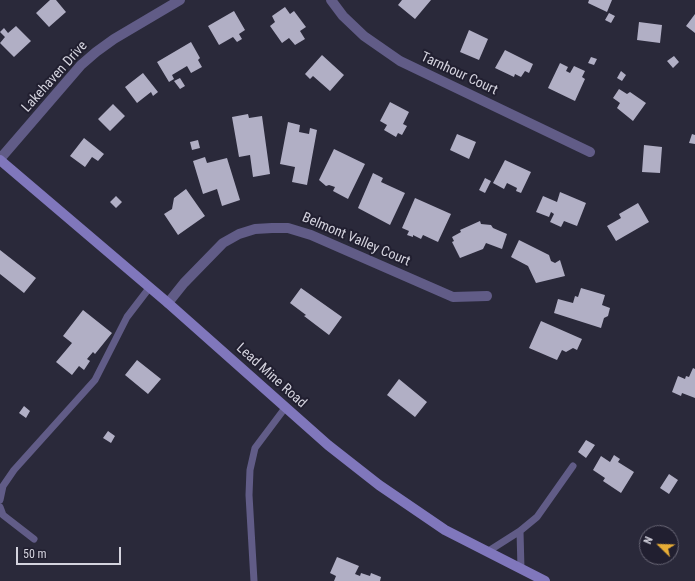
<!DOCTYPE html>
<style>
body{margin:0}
#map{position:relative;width:695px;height:581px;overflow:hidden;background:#2a293a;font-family:"Roboto Condensed",sans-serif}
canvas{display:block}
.north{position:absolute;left:639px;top:525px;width:40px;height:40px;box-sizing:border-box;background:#211f30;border:1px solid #696776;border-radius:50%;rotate:293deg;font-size:11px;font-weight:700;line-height:16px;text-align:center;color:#d4d3de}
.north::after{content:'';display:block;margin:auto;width:14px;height:18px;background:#e6ac36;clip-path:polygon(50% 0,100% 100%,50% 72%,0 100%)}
.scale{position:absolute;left:16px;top:547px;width:105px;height:18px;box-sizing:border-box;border:2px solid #d4d3de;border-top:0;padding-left:5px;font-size:12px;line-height:14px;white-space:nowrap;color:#d4d3de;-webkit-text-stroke:3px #211f30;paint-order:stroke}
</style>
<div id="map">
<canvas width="695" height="581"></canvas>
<div class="north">N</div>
<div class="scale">50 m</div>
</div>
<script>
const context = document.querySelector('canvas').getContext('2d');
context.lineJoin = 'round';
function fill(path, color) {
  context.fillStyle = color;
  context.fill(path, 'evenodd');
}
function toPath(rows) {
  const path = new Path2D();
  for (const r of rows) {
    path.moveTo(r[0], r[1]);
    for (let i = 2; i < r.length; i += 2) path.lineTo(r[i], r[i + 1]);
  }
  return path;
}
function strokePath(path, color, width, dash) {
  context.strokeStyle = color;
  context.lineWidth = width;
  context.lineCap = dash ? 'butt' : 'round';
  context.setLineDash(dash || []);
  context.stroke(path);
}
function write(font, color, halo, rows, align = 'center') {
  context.font = font + ' "Roboto Condensed",sans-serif';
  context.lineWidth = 4;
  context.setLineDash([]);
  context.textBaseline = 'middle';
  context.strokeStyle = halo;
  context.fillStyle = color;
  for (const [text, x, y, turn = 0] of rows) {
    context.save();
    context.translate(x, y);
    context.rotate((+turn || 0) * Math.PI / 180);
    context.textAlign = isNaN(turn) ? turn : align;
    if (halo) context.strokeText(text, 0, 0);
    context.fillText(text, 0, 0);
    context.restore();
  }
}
const building = toPath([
 [50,0,56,0,66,12,49,27,36,13],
 [402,0,431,0,415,19,398,5],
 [589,0,612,0,607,12,588,3],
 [285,7,290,14,294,11,306,27,300,31,305,39,295,45,289,38,282,43,270,26,275,22,272,16],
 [234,11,245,30,239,34,242,39,237,42,233,37,219,45,208,26],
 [609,13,615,16,611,23,605,20],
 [695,14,695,33,686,26],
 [639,22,662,25,660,43,637,40],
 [16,26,31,41,14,57,0,43,5,37,0,32,4,28,8,33],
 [469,30,488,39,479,60,460,52],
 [191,42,200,58,198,60,202,67,191,73,187,66,172,75,174,79,169,82,157,62],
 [505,50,533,64,529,73,525,71,521,77,515,74,514,77,495,68],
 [322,55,344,75,330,91,313,76,310,79,305,74],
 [674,56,679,62,673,68,667,61],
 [591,57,597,59,594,65,588,63],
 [560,63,568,67,566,71,570,73,574,66,585,71,582,77,585,79,575,101,548,88],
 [621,71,626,75,622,81,617,78],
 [143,73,158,92,153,96,151,92,137,103,125,87],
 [180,78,185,86,180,89,174,81],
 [619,89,627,94,630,92,646,103,633,121,617,108,620,103,613,98],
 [390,102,409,112,403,124,407,126,402,135,398,133,396,137,384,130,387,125,380,121],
 [113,104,125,116,110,131,98,119],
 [248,114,249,118,262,116,270,174,253,177,250,155,239,157,232,117],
 [288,122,300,125,299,132,309,134,310,128,317,130,307,185,292,182,295,167,280,164],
 [457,134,476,142,469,159,450,150],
 [692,134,695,135,695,144,689,143],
 [84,138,104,154,98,161,92,157,85,167,70,156],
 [198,140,200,148,192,150,190,142],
 [644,145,662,147,660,173,642,172],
 [334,149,365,164,348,199,333,191,335,187,329,185,326,186,319,180],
 [205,157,207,163,227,158,240,200,222,206,217,189,203,194,193,161],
 [505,160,531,172,521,193,516,191,517,188,507,183,504,189,493,183],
 [373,173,383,178,381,182,405,193,390,225,358,208],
 [485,178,491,181,485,193,479,190],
 [186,189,205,216,178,235,164,214,172,209,174,198],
 [560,192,586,203,577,226,564,221,561,227,550,222,554,214,551,212,549,217,536,212,543,196,557,202],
 [116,196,122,202,116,208,110,202],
 [415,198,451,214,438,242,423,235,421,239,413,235,413,237,407,235,409,231,402,228],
 [638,203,649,222,616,241,607,226,621,218,619,214],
 [480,221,481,224,491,225,493,228,507,234,502,249,486,243,483,249,460,258,452,242,454,241,452,237,461,232,460,230],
 [519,240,549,255,551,261,555,263,560,260,565,276,536,283,528,266,511,257],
 [0,250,36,278,24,293,0,274],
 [301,288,342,317,329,335,304,316,306,315,290,303],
 [581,288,605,295,602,305,610,308,608,316,604,318,601,328,554,313,558,299,573,303,575,296,578,297],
 [83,310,112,333,95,354,93,352,87,359,90,361,84,370,79,366,72,375,56,362,72,343,63,336],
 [541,321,582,339,577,350,573,348,566,352,562,350,557,360,529,348],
 [137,360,161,379,148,394,125,375],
 [693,368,695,369,695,398,682,393,681,396,672,392,678,376,685,379,686,376,689,377],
 [399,379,427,402,415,417,387,395],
 [24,406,30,411,26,418,19,413],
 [108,431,115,436,111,443,103,438],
 [586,440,595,445,586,458,578,452],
 [614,455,620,459,618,462,634,472,621,493,603,481,605,478,593,470,601,456,610,462],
 [669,474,678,480,669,494,660,488],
 [337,557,359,566,355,574,360,576,361,573,370,576,371,573,381,577,380,581,334,581,336,576,330,573]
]);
const service = toPath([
 [0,500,3,486,14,470,95,380,127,317,150,287],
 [0,507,3,515,34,539],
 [520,531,537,517,573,466],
 [487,552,520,531,521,569],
 [254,581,249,495,250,470,255,448,285,408]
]);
const minor = toPath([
 [331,0,343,16,364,36,400,61,590,152],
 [0,159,81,65,96,52,114,39,180,0],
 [168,303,184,283,223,243,239,234,255,229,272,228,288,228,311,235,453,297,487,296]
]);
const secondary = toPath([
 [0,160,168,303,328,445,379,485,445,530,545,581]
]);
const streetNames = [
 ["Tarnhour Court",459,74,25],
 ["Lakehaven Drive",55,77,-48],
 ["Belmont Valley Court",356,240,23],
 ["Lead Mine Road",271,376,42]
];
fill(building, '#b1afc5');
strokePath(service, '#615c87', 7);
strokePath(minor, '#615c87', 10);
strokePath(secondary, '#8077bc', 10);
write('14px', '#d4d3de', '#211f30', streetNames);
</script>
